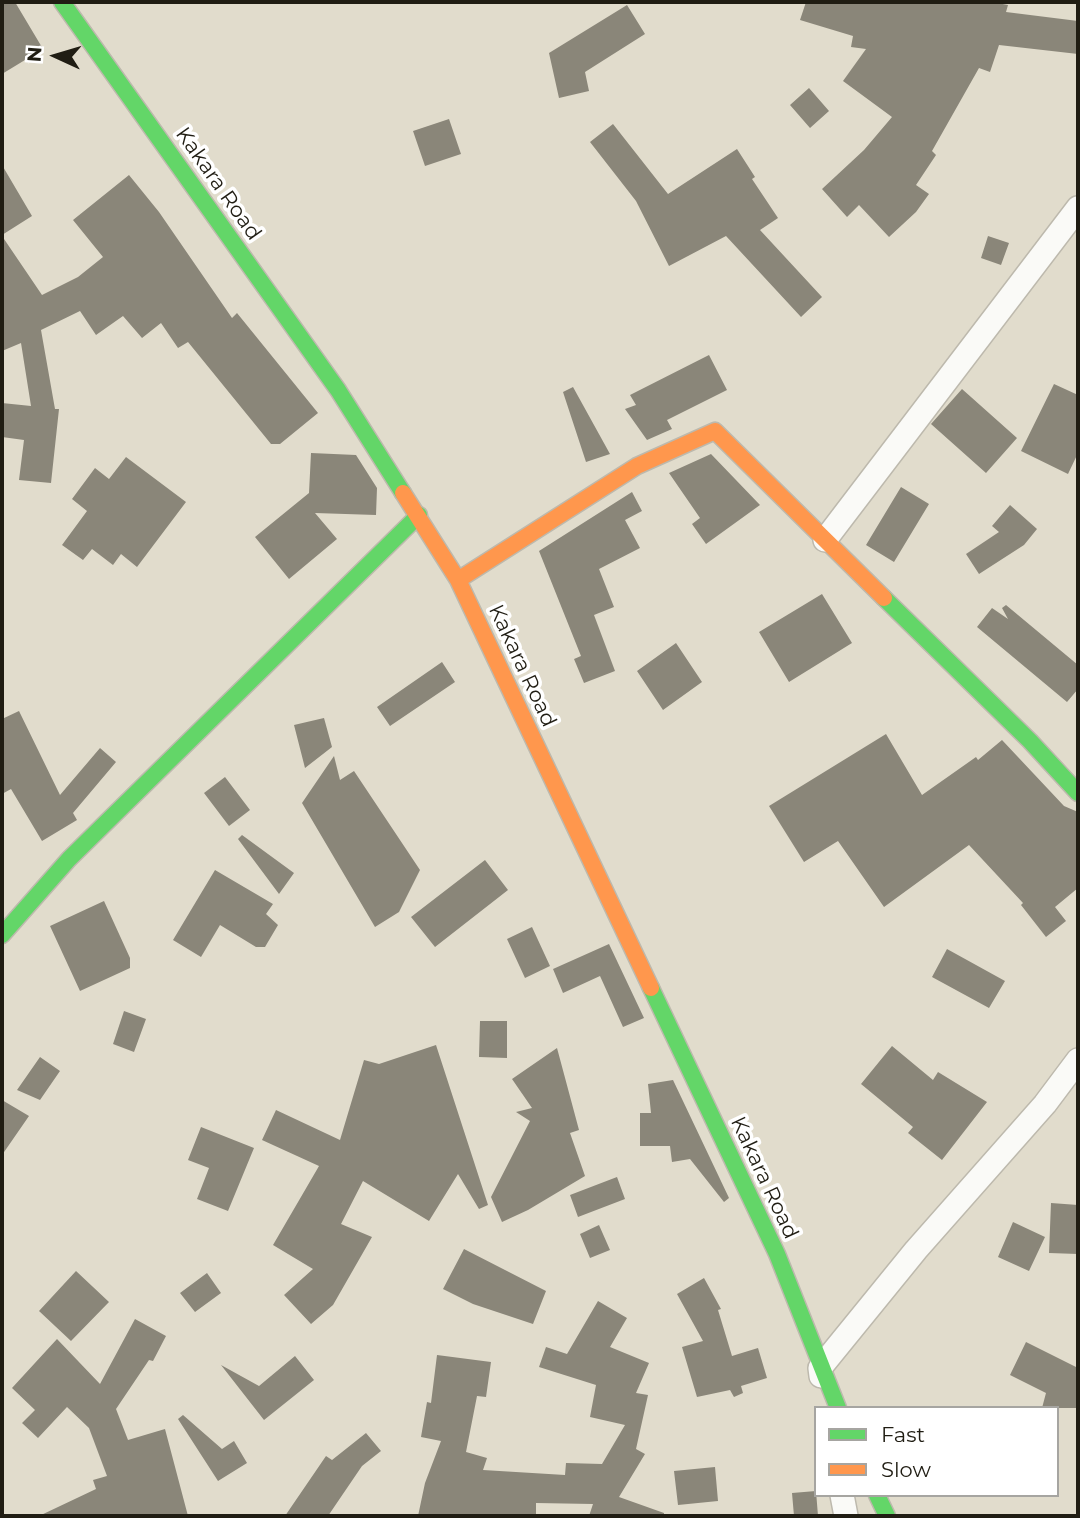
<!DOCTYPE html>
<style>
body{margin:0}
#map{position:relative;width:1080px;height:1518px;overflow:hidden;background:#e1dccc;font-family:Montserrat,sans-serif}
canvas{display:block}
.frame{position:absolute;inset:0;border:4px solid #201d13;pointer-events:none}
.legend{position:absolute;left:814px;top:1406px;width:245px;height:91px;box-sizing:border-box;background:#fff;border:2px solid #a6a5a1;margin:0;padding:9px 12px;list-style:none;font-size:21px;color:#201d13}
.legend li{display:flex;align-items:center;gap:14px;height:35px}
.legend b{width:35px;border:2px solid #a6a5a1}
.north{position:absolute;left:21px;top:21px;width:70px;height:70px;-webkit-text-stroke:5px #fff;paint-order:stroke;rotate:274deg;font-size:19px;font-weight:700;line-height:28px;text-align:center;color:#201d13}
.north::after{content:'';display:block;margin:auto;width:24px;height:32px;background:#201d13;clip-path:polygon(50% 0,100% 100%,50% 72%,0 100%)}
</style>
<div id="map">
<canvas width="1080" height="1518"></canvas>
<div class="frame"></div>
<ul class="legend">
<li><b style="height:9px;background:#63d668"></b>Fast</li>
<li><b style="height:9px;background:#ff974d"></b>Slow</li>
</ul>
<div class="north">N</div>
</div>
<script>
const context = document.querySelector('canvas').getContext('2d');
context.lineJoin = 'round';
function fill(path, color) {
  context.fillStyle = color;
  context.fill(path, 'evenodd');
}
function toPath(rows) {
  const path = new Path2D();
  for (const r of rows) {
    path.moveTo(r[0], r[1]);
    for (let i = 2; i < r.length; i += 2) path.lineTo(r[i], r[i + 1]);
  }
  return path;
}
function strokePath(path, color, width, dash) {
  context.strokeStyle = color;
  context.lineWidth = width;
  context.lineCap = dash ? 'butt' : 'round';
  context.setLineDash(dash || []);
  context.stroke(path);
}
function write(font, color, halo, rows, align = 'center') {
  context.font = font + ' Montserrat,sans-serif';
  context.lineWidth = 7;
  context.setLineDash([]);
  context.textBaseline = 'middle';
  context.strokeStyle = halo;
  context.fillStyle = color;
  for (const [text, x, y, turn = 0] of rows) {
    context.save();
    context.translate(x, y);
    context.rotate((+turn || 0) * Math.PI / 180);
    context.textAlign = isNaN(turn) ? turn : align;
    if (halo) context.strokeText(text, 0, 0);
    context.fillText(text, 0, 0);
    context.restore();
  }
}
const building = toPath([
 [2,2,15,2,43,49,2,74],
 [806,2,992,2,1008,5,1006,12,1078,21,1078,54,999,45,990,72,979,68,932,151,936,155,916,185,929,194,916,212,889,237,859,205,847,217,822,189,864,150,892,117,843,81,866,49,851,47,853,36,800,20],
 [627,5,645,34,585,72,589,91,559,98,549,53],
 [809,88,829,111,810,128,790,105],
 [449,119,461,154,425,166,413,131],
 [613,124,668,194,737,149,755,177,752,179,778,218,760,230,822,297,801,317,726,236,669,266,636,201,590,142],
 [2,165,32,216,2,235],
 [129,175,159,212,232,318,237,313,318,413,280,444,271,444,188,342,178,348,161,323,142,338,123,316,96,335,80,311,41,330,55,409,59,409,51,483,19,480,24,440,2,437,2,403,31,406,21,343,2,351,2,236,42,295,78,277,103,257,73,220],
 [988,236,1009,243,1001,265,981,258],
 [709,355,727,390,667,420,672,429,647,440,625,409,636,405,630,395],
 [1054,384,1078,395,1078,453,1068,474,1021,451],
 [573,387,610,454,586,462,563,392],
 [962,389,1017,438,986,473,931,424],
 [311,453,356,455,377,488,376,515,315,513,337,539,289,579,255,537,309,493],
 [711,454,760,505,706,544,692,524,700,518,669,473],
 [126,457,186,502,137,567,121,554,113,565,92,549,83,560,62,545,87,511,72,499,95,468,109,479],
 [901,487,929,504,894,562,866,545],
 [632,492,642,511,625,520,640,548,599,569,614,607,594,615,615,671,584,683,574,659,581,656,539,551],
 [1010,505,1037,529,1024,545,979,574,966,554,999,532,992,526],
 [822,594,852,643,789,682,759,632],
 [1006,605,1078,665,1078,689,1067,702,977,627,992,608,1008,619,1002,608],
 [676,643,702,682,663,710,637,671],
 [442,662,455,682,390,726,377,707],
 [19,711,60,795,100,748,116,762,73,813,77,820,42,841,11,789,2,794,2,719],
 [324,718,332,747,305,768,294,725],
 [886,734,922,795,976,757,978,760,1002,740,1064,806,1078,812,1078,888,1055,907,1066,921,1046,937,1021,905,1023,903,969,845,884,907,838,841,804,862,769,806],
 [334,756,340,780,354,771,420,870,399,912,375,927,302,803],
 [225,777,250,810,229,826,204,793],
 [242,835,294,873,279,894,238,839],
 [485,860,508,890,435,947,411,917],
 [215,870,273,904,266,914,278,925,265,947,256,947,220,925,201,957,173,940],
 [104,901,130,958,130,968,80,991,50,926],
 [532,927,550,966,525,978,507,939],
 [609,944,644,1018,623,1027,600,976,563,993,553,969],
 [947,949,1005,981,989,1008,932,977],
 [124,1011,146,1019,134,1052,113,1044],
 [480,1021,507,1021,507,1058,479,1057],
 [436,1045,488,1205,479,1209,458,1174,429,1221,363,1181,341,1224,372,1237,333,1305,311,1324,284,1295,313,1269,273,1245,319,1166,262,1140,276,1110,340,1140,364,1060,379,1064],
 [892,1046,933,1080,938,1072,987,1102,942,1160,908,1133,913,1127,861,1084],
 [557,1048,579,1130,570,1133,585,1176,528,1210,502,1222,491,1197,530,1121,516,1112,532,1108,512,1079],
 [40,1057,60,1071,40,1100,17,1090],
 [673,1080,729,1198,724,1202,690,1159,672,1162,670,1146,640,1146,640,1113,651,1113,648,1084],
 [2,1100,29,1116,2,1155],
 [201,1127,254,1148,228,1211,197,1199,209,1168,188,1160],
 [617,1177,625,1199,578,1217,570,1195],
 [1051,1203,1078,1205,1078,1254,1049,1253],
 [1013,1222,1045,1237,1029,1271,998,1257],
 [599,1225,610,1250,590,1258,580,1234],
 [464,1249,546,1291,533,1324,473,1304,443,1289],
 [76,1271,109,1302,71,1341,39,1311],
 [207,1273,221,1293,195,1312,180,1293],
 [704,1278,721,1309,718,1310,732,1356,758,1348,767,1378,741,1386,743,1393,734,1397,730,1390,697,1397,682,1347,703,1341,677,1294],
 [598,1301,627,1318,610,1347,649,1363,636,1393,648,1395,636,1449,645,1454,619,1497,664,1513,664,1516,589,1516,593,1504,536,1503,536,1516,418,1516,425,1483,441,1441,421,1437,427,1402,431,1403,437,1355,491,1362,486,1397,477,1396,466,1452,487,1458,483,1470,565,1475,566,1463,602,1464,625,1425,590,1417,596,1385,539,1367,546,1347,567,1354],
 [135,1319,166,1336,153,1361,149,1360,116,1409,128,1440,165,1429,188,1516,39,1516,96,1489,93,1480,107,1476,89,1428,67,1407,38,1438,22,1423,35,1410,12,1388,57,1339,100,1384],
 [1026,1342,1078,1368,1078,1408,1042,1408,1046,1393,1010,1375],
 [295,1356,314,1380,264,1420,221,1365,259,1386],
 [183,1415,222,1449,234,1441,247,1463,218,1481,178,1419],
 [366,1433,381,1451,362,1466,328,1516,285,1516,326,1456,332,1460],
 [715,1467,718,1501,678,1505,674,1471],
 [816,1491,818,1516,794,1516,792,1493]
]);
const street = toPath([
 [825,540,1078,208],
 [821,1376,820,1368,916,1250,1045,1104,1078,1060],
 [842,1495,846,1516]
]);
const fast = toPath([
 [62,2,338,390,403,493],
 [884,598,1030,741,1078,793],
 [2,935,69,859,419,515],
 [651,988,777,1254,838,1408],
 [877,1495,887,1516]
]);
const slow = toPath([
 [403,493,458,580,651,988],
 [458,580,637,466,715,431,884,598]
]);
const streetNames = [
 ["Kakara Road",218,184,55],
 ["Kakara Road",522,666,65],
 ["Kakara Road",764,1178,65]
];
fill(building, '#8a8679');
strokePath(street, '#bdb9ad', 26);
strokePath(fast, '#bdb9ad', 19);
strokePath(slow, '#bdb9ad', 19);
strokePath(street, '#fafaf7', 23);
strokePath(fast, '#63d668', 16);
strokePath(slow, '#ff974d', 16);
write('21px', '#201d13', '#fff', streetNames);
</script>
